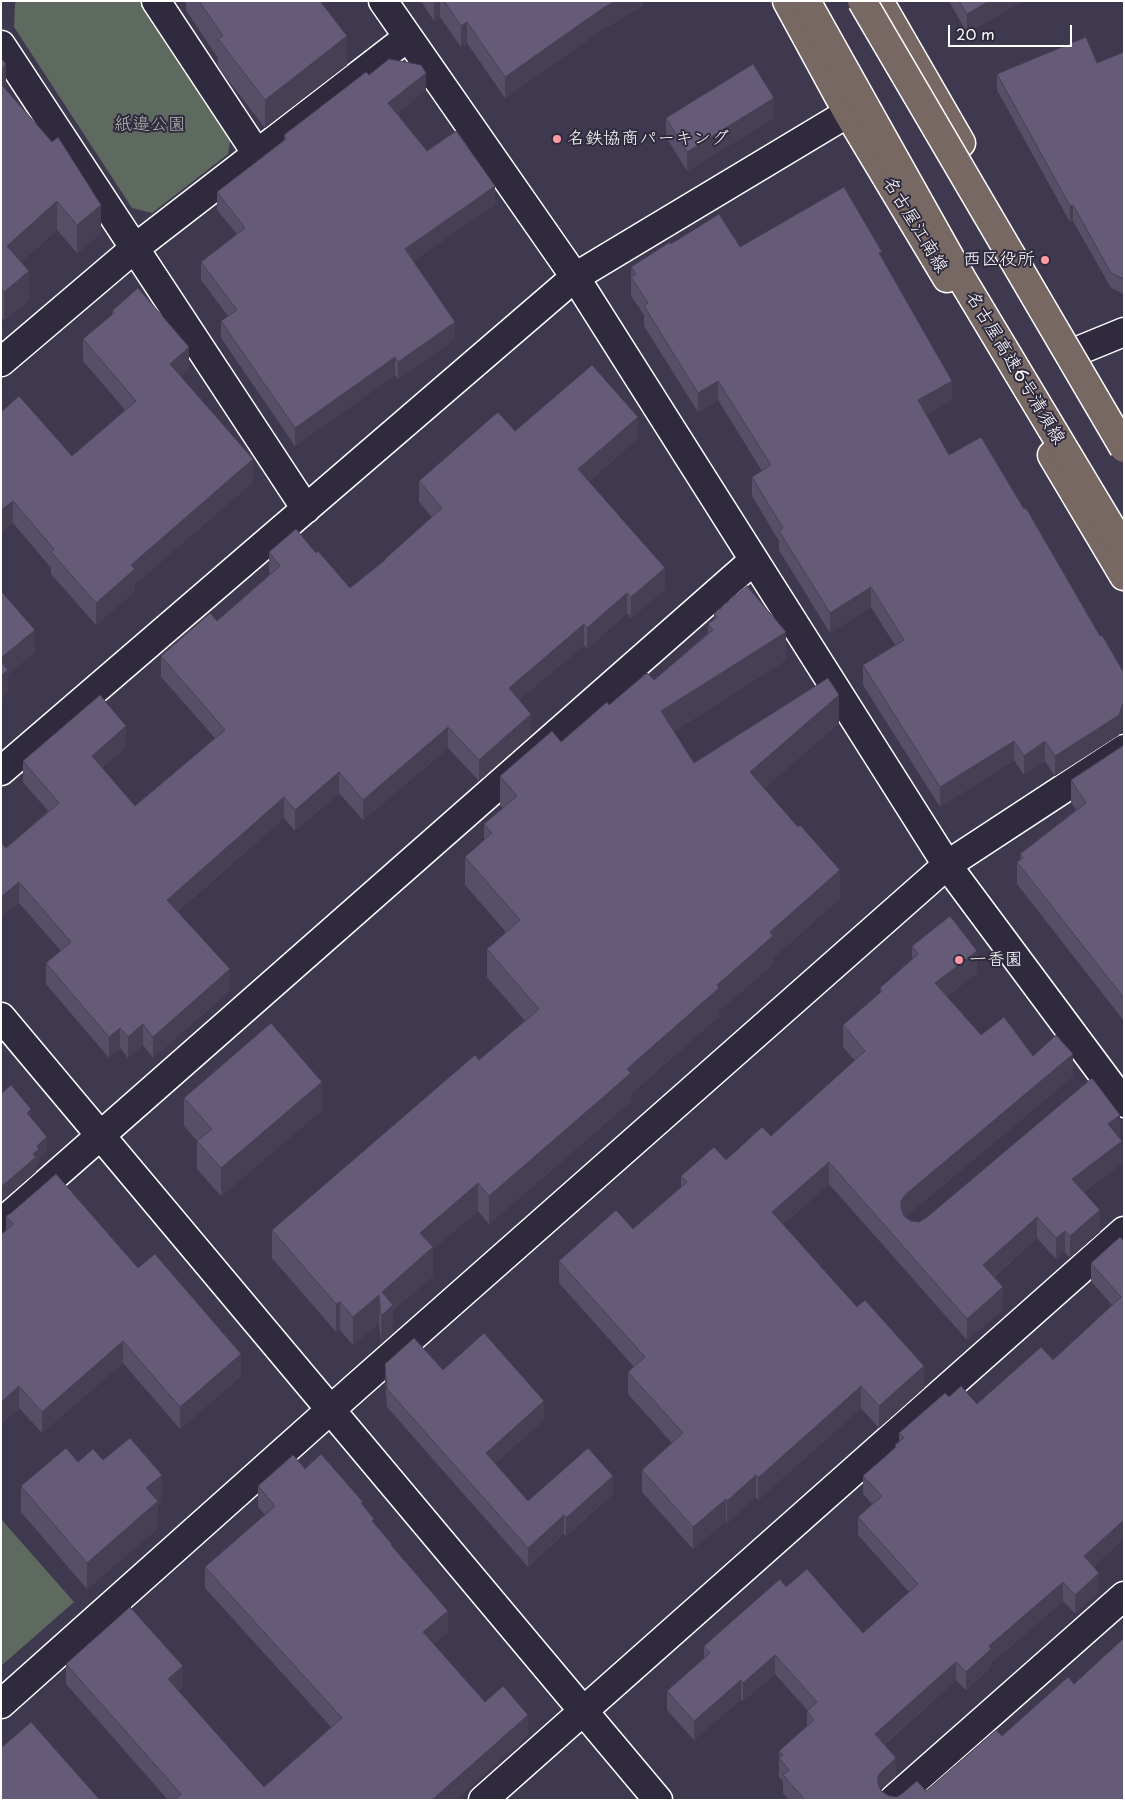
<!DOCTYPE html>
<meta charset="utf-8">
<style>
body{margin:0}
#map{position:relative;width:1125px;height:1801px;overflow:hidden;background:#3f394f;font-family:"Playpen Sans",sans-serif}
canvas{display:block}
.frame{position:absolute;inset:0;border:2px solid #fff;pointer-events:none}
.scale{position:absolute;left:948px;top:25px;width:124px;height:22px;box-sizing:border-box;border:2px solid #fff;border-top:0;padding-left:6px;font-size:15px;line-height:18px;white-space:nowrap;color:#fff;-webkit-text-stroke:4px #2f2a3d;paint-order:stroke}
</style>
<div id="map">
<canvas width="1125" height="1801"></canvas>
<div class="frame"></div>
<div class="scale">20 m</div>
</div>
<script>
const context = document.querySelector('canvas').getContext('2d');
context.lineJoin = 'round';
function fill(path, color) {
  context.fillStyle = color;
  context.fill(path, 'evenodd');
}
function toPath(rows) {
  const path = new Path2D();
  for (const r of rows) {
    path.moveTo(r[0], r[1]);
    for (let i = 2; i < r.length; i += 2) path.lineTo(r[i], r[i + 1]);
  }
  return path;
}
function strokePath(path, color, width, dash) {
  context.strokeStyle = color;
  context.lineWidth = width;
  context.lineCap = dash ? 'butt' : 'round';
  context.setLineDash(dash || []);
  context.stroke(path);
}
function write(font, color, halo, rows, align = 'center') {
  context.font = font + ' "Playpen Sans","Klee One",sans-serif';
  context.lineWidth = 4;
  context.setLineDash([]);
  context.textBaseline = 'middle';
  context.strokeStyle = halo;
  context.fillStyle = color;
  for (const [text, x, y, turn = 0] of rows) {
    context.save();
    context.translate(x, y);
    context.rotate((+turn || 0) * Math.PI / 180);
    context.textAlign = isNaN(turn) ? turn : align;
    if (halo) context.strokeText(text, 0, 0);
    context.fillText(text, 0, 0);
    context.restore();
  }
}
const green = toPath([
 [18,1,142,1,231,137,228,154,152,213,132,208,14,27,15,3],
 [1,1519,74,1602,1,1666]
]);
const minor = toPath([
 [156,1,257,154],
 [383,1,575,277,947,865,1124,1103],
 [1,45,306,509],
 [1080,350,1124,332],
 [1,362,135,248,408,37],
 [1,771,575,277,848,113],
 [1,1017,658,1800],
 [1,1223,754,560],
 [1,1704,356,1387,947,865,1124,749],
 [483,1800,1124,1231],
 [893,1800,1124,1596]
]);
const major = toPath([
 [787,1,848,113,947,278],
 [879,1,961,143],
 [1052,455,1124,576]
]);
const highway = toPath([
 [806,1,963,281,1124,549]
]);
const highwayBridge = toPath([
 [862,1,1124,448]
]);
const wall = toPath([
 [186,1,320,1,347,65,265,128,218,67,218,58,186,10],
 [421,1,643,1,643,6,603,29,505,98,467,43,461,47,440,17,434,21],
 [949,1,1023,1,967,33],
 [1124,52,1124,294,1111,288,1073,221,1070,222,997,90,997,74,1097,63],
 [1,58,6,90,101,233,77,253,57,230,21,262,29,300,4,320,1,317],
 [369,75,426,90,397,113,427,151,495,204,413,261,455,339,398,379,395,375,295,446,221,338,221,321,228,316,201,280,201,262,237,234,217,210,217,192,284,141,284,135],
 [666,118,774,118,687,171,666,137],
 [671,244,740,247,882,258,952,400,926,415,949,455,1024,509,1100,636,1124,673,1124,719,1119,735,1055,776,1045,761,1024,775,1014,760,940,807,863,685,863,665,895,645,871,607,830,633,779,550,779,541,752,496,752,477,762,471,718,400,698,412,644,326,644,315,631,296,631,267],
 [112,311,189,369,181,376,253,482,135,584,135,591,96,625,51,574,51,568,13,523,1,533,1,412,72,456,125,410,83,361,83,339,112,315],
 [515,431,638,438,589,481,665,589,631,618,627,613,587,649,584,645,519,700,531,735,479,781,448,748,363,820,339,793,295,831,284,818,178,911,230,990,153,1058,143,1045,128,1058,120,1048,109,1058,46,984,46,963,61,951,19,903,6,848,48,811,23,782,23,761,126,747,102,768,135,806,215,738,161,677,161,656,217,621,270,574,269,573,269,552,316,553,350,588,385,560,385,559,432,517,419,502,419,481],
 [714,614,786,660,674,731,694,763,839,723,764,788,840,898,773,958,773,964,719,1011,719,1016,631,1094,631,1101,489,1224,478,1211,433,1249,433,1276,393,1310,393,1333,381,1344,379,1323,353,1345,340,1330,336,1332,272,1258,272,1230,479,1060,525,1021,487,977,487,949,506,932,465,885,465,857,484,840,484,824,503,808,500,805,500,776,561,742,609,705,654,680,708,633,708,624,714,619],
 [1124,745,1124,1021,1017,884,1017,862,1020,860,1020,854,1076,810,1071,802,1071,780],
 [912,946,977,973,947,996,981,1035,1033,1056,1073,1076,905,1217,911,1221,919,1222,1120,1137,1122,1163,1084,1192,1100,1232,1070,1258,1065,1252,1056,1259,1037,1238,994,1277,1003,1309,967,1340,829,1184,783,1224,924,1388,879,1428,861,1408,758,1500,756,1497,727,1523,726,1521,693,1549,642,1492,642,1470,672,1443,628,1394,628,1372,634,1367,559,1283,559,1261,633,1229,681,1187,681,1176,726,1160,771,1136,855,1061,843,1047,843,1025,880,993,880,988,912,959],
 [184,1098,322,1110,221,1196,197,1169,197,1141,184,1126],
 [6,1216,138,1268,241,1376,180,1429,123,1363,42,1433,19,1408,1,1424,1,1235,6,1231],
 [1124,1241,1124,1538,1093,1567,1099,1592,1075,1613,1063,1601,991,1663,991,1667,966,1690,956,1680,885,1744,896,1776,883,1788,881,1791,889,1796,897,1797,926,1791,1002,1736,1124,1800,789,1800,783,1793,783,1781,779,1777,779,1751,807,1726,807,1711,808,1711,775,1674,743,1701,741,1699,694,1740,667,1710,667,1691,704,1658,704,1646,786,1587,863,1633,909,1592,858,1535,858,1517,872,1504,863,1494,863,1476,895,1448,895,1445,899,1441,899,1433,949,1397,977,1404,1053,1360,1112,1305,1091,1281,1091,1263],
 [385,1364,443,1370,544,1420,495,1463,528,1501,613,1494,566,1536,564,1534,528,1567,387,1407,385,1382],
 [103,1460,162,1501,158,1504,158,1528,87,1589,21,1512,21,1486,78,1462],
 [305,1469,363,1505,374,1523,392,1547,448,1632,433,1644,485,1702,528,1735,455,1800,168,1800,66,1684,66,1664,183,1687,178,1691,264,1787,331,1727,205,1588,205,1567,265,1515,258,1507,258,1486]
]);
const shadedWall = toPath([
 [434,1,440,1,440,17,434,21],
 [615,1,643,1,643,6,603,29,505,98,505,77,603,8],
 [989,1,1023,1,967,33,967,14],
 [467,22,467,43,461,47,461,26],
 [347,36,347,65,265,128,265,100],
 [6,64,6,93,1,97,1,69],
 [426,73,426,90,388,120,388,103],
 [774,98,774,118,687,171,687,152],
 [495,186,495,204,405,267,405,249],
 [57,201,57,230,7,274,7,246],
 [101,205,101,233,77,253,77,225],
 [1073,205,1073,221,1070,222,1070,206],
 [29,271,29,300,4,320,4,292],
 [455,322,455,339,398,379,398,362],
 [189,347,189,369,170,386,170,364],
 [395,357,395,375,295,446,295,428],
 [718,381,718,400,698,412,698,393],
 [952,381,952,400,918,420,918,400],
 [638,417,638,438,578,490,578,469],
 [253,459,253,482,135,584,135,591,96,625,96,603,131,565],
 [13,501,13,523,1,533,1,510],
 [665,568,665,589,631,618,631,597],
 [871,587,871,607,830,633,830,613],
 [627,593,627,613,587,649,587,628],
 [584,624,584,645,509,709,509,688],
 [35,630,35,652,8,675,8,692,1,699,1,658],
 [786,632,786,660,661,739,661,711],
 [839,695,839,723,750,801,750,772],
 [1124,700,1124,719,1119,735,1055,776,1055,756],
 [531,714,531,735,479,781,479,760],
 [126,726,126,747,92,777,92,756],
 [448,727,448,748,363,820,363,800],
 [1014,741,1014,760,940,807,940,787],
 [1045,741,1045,761,1024,775,1024,756],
 [339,772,339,793,295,831,295,810],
 [284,797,284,818,167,920,167,900],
 [840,870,840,898,773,958,773,964,719,1011,719,1016,631,1094,631,1101,489,1224,489,1196,717,985,770,932],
 [19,882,19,903,1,918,1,897],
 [977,951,977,973,935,1005,935,983],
 [230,969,230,990,153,1058,153,1037],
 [143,1024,143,1045,128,1058,128,1037],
 [120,1028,120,1048,109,1058,109,1037],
 [1073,1054,1073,1076,906,1216,901,1223,901,1231,901,1201,906,1194],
 [322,1082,322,1110,221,1196,221,1168],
 [31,1109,31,1123,27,1113],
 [1120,1115,1120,1137,1108,1145,1108,1124],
 [47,1137,47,1151,39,1159,39,1163,36,1166,36,1172,1,1202,1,1187,33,1154,37,1146],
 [1122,1141,1122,1163,1072,1201,1072,1179],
 [829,1162,829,1184,772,1233,772,1212],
 [478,1183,478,1211,433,1249,433,1276,393,1310,393,1333,381,1344,382,1292,420,1233],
 [1100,1210,1100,1232,1070,1258,1070,1236],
 [1037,1217,1037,1238,983,1286,983,1265],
 [1065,1231,1065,1252,1056,1259,1056,1238],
 [1003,1287,1003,1309,967,1340,967,1319],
 [379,1295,379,1323,353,1345,353,1317],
 [340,1302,340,1330,336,1332,336,1304],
 [123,1341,123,1363,42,1433,42,1412],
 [241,1354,241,1376,180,1429,180,1407],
 [924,1366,924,1388,879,1428,879,1406],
 [19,1386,19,1408,1,1424,1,1402],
 [861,1386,861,1408,758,1500,758,1478],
 [544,1401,544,1420,486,1472,486,1453],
 [162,1475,162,1501,158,1504,158,1528,87,1589,87,1563,146,1488],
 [756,1475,756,1497,727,1523,727,1501],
 [613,1476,613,1494,566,1536,566,1518],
 [726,1499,726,1521,693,1549,693,1527],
 [564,1515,564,1534,528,1567,528,1548],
 [1124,1520,1124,1538,1084,1575,1084,1556],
 [1099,1573,1099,1592,1075,1613,1075,1595],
 [1063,1582,1063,1601,991,1663,991,1667,966,1690,966,1672,989,1646],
 [448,1611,448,1632,423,1653,423,1632],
 [775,1655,775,1674,743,1701,743,1683],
 [956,1662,956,1680,875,1752,875,1734],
 [183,1666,183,1687,168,1700,168,1679],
 [741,1680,741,1699,694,1740,694,1721],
 [528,1715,528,1735,455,1800,432,1800],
 [896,1758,896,1776,883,1788,878,1795,878,1776,883,1770]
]);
const building = toPath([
 [199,1,320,1,347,36,265,100,218,39,223,36,199,1],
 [444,1,615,1,603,8,505,77,467,22,461,26,444,1],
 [959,1,989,1,967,14,959,1],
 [1086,37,1097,63,1124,52,1124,279,1111,273,1073,205,1070,206,997,74,1086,37],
 [1,58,6,64,1,69,1,58],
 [389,59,421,65,426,73,388,103,427,151,456,131,495,186,405,249,455,322,398,362,395,357,295,428,221,321,237,310,201,262,245,228,217,192,286,139,284,135,366,72,369,75,389,59],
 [753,64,774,98,687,152,666,118,753,64],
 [1,84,52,142,58,137,101,205,77,225,57,201,7,246,29,271,4,292,1,288,1,84],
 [844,187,882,252,879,253,952,381,918,400,949,455,981,437,1024,509,1026,508,1100,636,1102,635,1124,673,1124,700,1119,715,1055,756,1045,741,1024,756,1014,741,940,787,863,665,904,640,871,587,830,613,779,531,783,528,752,477,771,465,718,381,698,393,644,306,648,303,631,277,636,274,631,267,670,242,671,244,719,214,740,247,844,187],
 [138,288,189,347,170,364,253,459,131,565,135,569,96,603,51,552,54,549,13,501,1,510,1,412,19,396,72,456,136,401,83,339,114,313,112,311,138,288],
 [592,365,638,417,578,469,665,568,631,597,627,593,587,628,584,624,509,688,531,714,479,760,448,727,363,800,339,772,295,810,284,797,167,900,230,969,153,1037,143,1024,128,1037,120,1028,109,1037,46,963,71,942,19,882,1,897,1,842,6,848,59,803,23,761,100,695,126,726,92,756,135,806,225,730,161,656,210,613,217,621,280,566,269,552,296,529,316,553,318,551,350,588,385,560,385,559,442,508,419,481,498,412,515,431,592,365],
 [747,586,786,632,661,711,694,763,828,678,839,695,750,772,798,827,800,825,840,870,770,932,773,936,717,985,719,988,627,1069,631,1073,489,1196,478,1183,420,1233,433,1247,382,1292,393,1305,381,1316,379,1295,353,1317,340,1302,336,1304,272,1230,475,1055,479,1060,539,1009,487,949,520,920,465,857,492,833,484,824,517,796,500,776,552,731,561,742,607,702,609,705,647,673,654,680,713,630,708,624,717,617,714,614,747,586],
 [1,591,35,630,1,658,1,591],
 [1,662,8,670,1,676,1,662],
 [1124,745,1124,998,1017,862,1023,858,1020,854,1086,803,1071,780,1124,745],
 [950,916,977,951,935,983,981,1035,1004,1017,1033,1056,1056,1035,1073,1054,906,1194,901,1201,901,1209,904,1216,911,1221,919,1222,926,1218,1092,1078,1120,1115,1108,1124,1122,1141,1072,1179,1100,1210,1070,1236,1065,1231,1056,1238,1037,1217,983,1265,1003,1287,967,1319,829,1162,772,1212,857,1307,865,1300,924,1366,879,1406,861,1386,758,1478,756,1475,727,1501,726,1499,693,1527,642,1470,683,1433,628,1372,645,1357,559,1261,616,1210,633,1229,687,1182,681,1176,714,1147,726,1160,762,1127,771,1136,865,1051,843,1025,882,991,880,988,918,954,912,946,950,916],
 [271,1023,322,1082,221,1168,197,1141,212,1129,184,1098,271,1023],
 [11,1085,31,1109,27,1113,47,1137,37,1146,39,1149,33,1154,36,1157,1,1187,1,1094,11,1085],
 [56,1174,138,1268,155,1254,241,1354,180,1407,123,1341,42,1412,19,1386,1,1402,1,1235,13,1224,6,1216,11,1213,56,1174],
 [1120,1237,1124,1241,1124,1520,1084,1556,1099,1573,1075,1595,1063,1582,989,1646,991,1649,966,1672,956,1662,875,1734,896,1758,883,1770,878,1776,878,1784,881,1791,889,1796,897,1797,903,1793,917,1781,926,1791,996,1730,1002,1736,1068,1677,1074,1684,1124,1638,1124,1800,805,1800,783,1775,789,1770,779,1758,783,1755,779,1751,814,1720,807,1711,817,1702,775,1655,743,1683,741,1680,694,1721,667,1691,710,1653,704,1646,780,1579,786,1587,807,1569,863,1633,918,1584,858,1517,882,1496,863,1476,896,1447,895,1445,904,1438,899,1433,945,1393,949,1397,961,1386,977,1404,1041,1347,1053,1360,1121,1297,1091,1263,1120,1237],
 [484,1333,544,1401,486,1453,528,1501,588,1448,613,1476,566,1518,564,1515,528,1548,387,1389,385,1364,414,1338,443,1370,484,1333],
 [130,1438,162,1475,146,1488,158,1501,87,1563,21,1486,66,1448,78,1462,93,1449,103,1460,130,1438],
 [321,1454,363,1502,361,1503,374,1519,372,1521,392,1544,391,1545,448,1611,423,1632,485,1702,503,1686,528,1715,432,1800,174,1800,181,1794,66,1664,130,1607,183,1666,168,1679,264,1787,342,1718,205,1567,275,1506,258,1486,293,1455,305,1469,321,1454],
 [31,1722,100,1800,1,1800,1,1748,31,1722]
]);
const markers = [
 [557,139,5,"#ff9aa2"],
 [1045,260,5,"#ff9aa2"],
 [959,960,5,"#ff9aa2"]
];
const parkNames = [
 ["紙邉公園",150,125]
];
const poiNames = [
 ["名鉄協商パーキング",567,139],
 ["西区役所",1035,260,"right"],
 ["一香園",969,960]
];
const streetNames = [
 ["名古屋江南線",915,225,59],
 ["名古屋高速6号清須線",1015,368,59]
];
fill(green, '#5e695f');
strokePath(minor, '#fff', 31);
strokePath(major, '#fff', 31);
strokePath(highway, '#fff', 31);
strokePath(minor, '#2f2a3d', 28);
strokePath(major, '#776864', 28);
strokePath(highway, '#776864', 28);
strokePath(highwayBridge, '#fff', 31, []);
strokePath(highwayBridge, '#776864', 28);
fill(wall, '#574e67');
fill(shadedWall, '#474054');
fill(building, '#655b78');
strokePath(building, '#474054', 1);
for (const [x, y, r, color] of markers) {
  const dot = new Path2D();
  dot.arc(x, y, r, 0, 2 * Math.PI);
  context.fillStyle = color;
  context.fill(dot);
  strokePath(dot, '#2f2a3d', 2);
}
write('18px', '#aeb4af', '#2f2a3d', parkNames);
write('18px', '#fff', '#2f2a3d', poiNames, 'left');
write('18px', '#fff', '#2f2a3d', streetNames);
</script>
